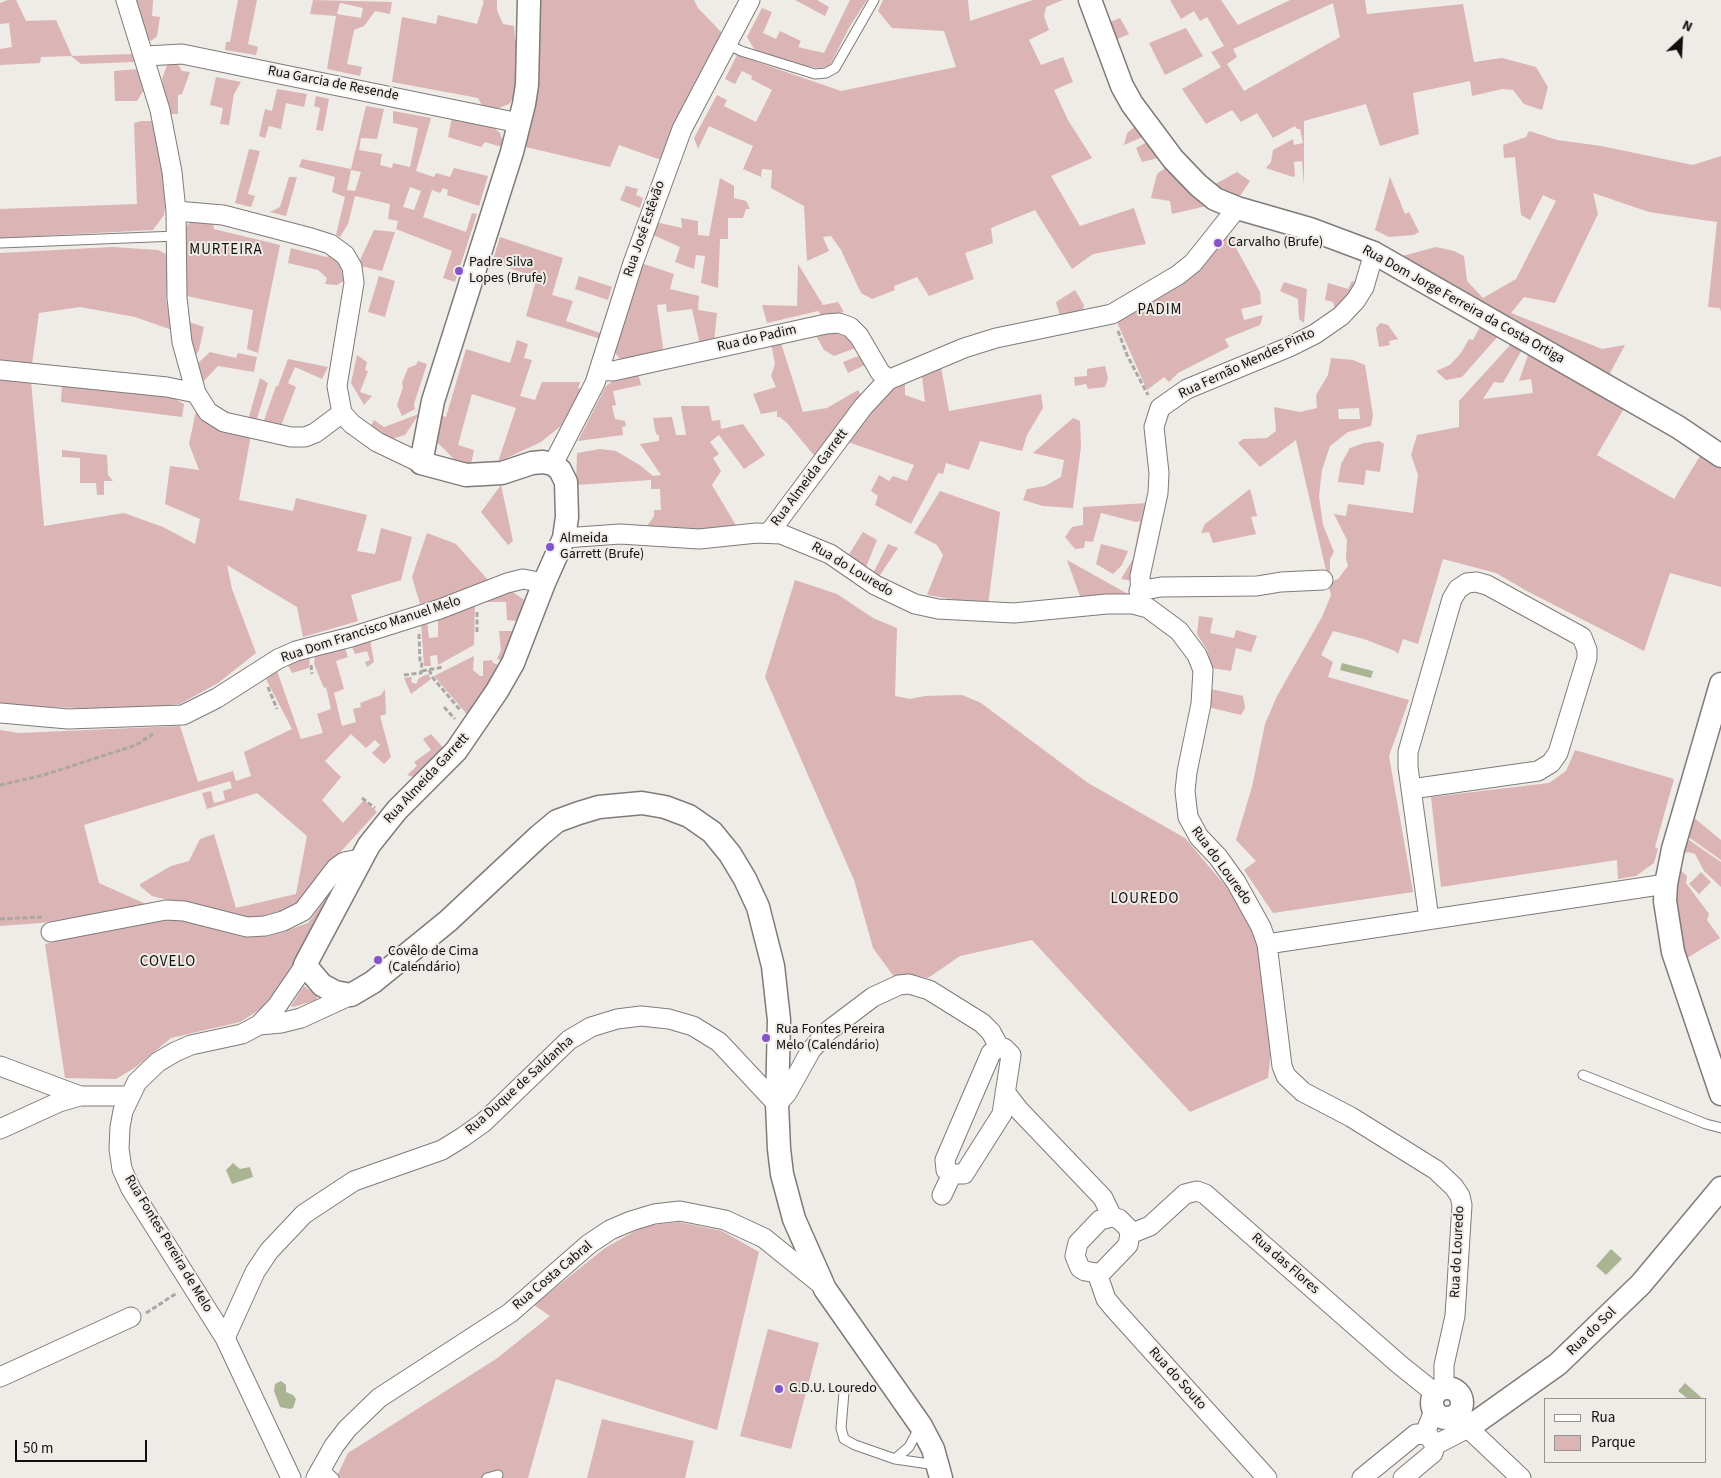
<!DOCTYPE html>
<meta charset="utf-8">
<style>
body{margin:0}
#map{position:relative;width:1721px;height:1478px;overflow:hidden;background:#efebe7;font-family:"Source Sans 3",sans-serif}
canvas{display:block}
.legend{position:absolute;left:1544px;top:1398px;width:162px;height:65px;box-sizing:border-box;background:#efebe7;border:1px solid #969390;margin:0;padding:6px 9px;list-style:none;font-size:15px;color:#100f0d}
.legend li{display:flex;align-items:center;gap:10px;height:25px}
.legend b{width:25px;border:1px solid #969390}
.north{position:absolute;left:1656px;top:15px;width:50px;height:50px;-webkit-text-stroke:4px #efebe7;paint-order:stroke;rotate:25deg;font-size:14px;font-weight:700;line-height:20px;text-align:center;color:#100f0d}
.north::after{content:'';display:block;margin:auto;width:18px;height:22px;background:#100f0d;clip-path:polygon(50% 0,100% 100%,50% 72%,0 100%)}
.scale{position:absolute;left:15px;top:1440px;width:132px;height:22px;box-sizing:border-box;border:2px solid #100f0d;border-top:0;padding-left:6px;font-size:15px;line-height:18px;white-space:nowrap;color:#100f0d;-webkit-text-stroke:4px #efebe7;paint-order:stroke}
</style>
<div id="map">
<canvas width="1721" height="1478"></canvas>
<ul class="legend">
<li><b style="height:6px;background:#fff"></b>Rua</li>
<li><b style="height:14px;background:#dbb4b5"></b>Parque</li>
</ul>
<div class="north">N</div>
<div class="scale">50 m</div>
</div>
<script>
const context = document.querySelector('canvas').getContext('2d');
context.lineJoin = 'round';
function fill(path, color) {
  context.fillStyle = color;
  context.fill(path, 'evenodd');
}
function toPath(rows) {
  const path = new Path2D();
  for (const r of rows) {
    if (r.length === 3) {
      path.moveTo(r[0] + r[2], r[1]);
      path.arc(r[0], r[1], r[2], 0, 2 * Math.PI);
      continue;
    }
    path.moveTo(r[0], r[1]);
    for (let i = 2; i < r.length; i += 2) path.lineTo(r[i], r[i + 1]);
  }
  return path;
}
function strokePath(path, color, width, dash) {
  context.strokeStyle = color;
  context.lineWidth = width;
  context.lineCap = dash ? 'butt' : 'round';
  context.setLineDash(dash || []);
  context.stroke(path);
}
function write(font, color, halo, rows, align = 'center') {
  context.font = font + ' "Source Sans 3",sans-serif';
  context.lineWidth = 4;
  context.setLineDash([]);
  context.textBaseline = 'middle';
  context.strokeStyle = halo;
  context.fillStyle = color;
  for (const [text, x, y, turn = 0] of rows) {
    context.save();
    context.translate(x, y);
    context.rotate((+turn || 0) * Math.PI / 180);
    context.textAlign = isNaN(turn) ? turn : align;
    if (halo) context.strokeText(text, 0, 0);
    context.fillText(text, 0, 0);
    context.restore();
  }
}
const green = toPath([
 [8,0,16,0,26,21,56,20,72,56,132,54,135,62,81,64,71,56,41,57,40,63,0,65,0,83,0,49,12,47,9,23,0,24,0,3],
 [132,0,153,0,152,16,160,17,157,36,151,41,142,33],
 [238,0,257,0,248,44,258,47,256,55,225,50,226,42,230,42],
 [313,0,392,2,390,14,375,11,364,26,354,30,347,64,362,67,360,76,327,69,336,16,310,14],
 [340,3,363,8,361,18,337,14],
 [482,0,497,0,497,10,503,24,514,26,515,40,518,41,515,96,509,104,499,108,483,107,478,98,392,82,402,17,436,24,438,15,477,24,484,1],
 [538,0,694,0,698,8,723,34,672,128,661,160,619,145,610,167,526,147,523,141],
 [795,0,817,0,829,7,825,16],
 [850,0,867,0,850,26,829,67,818,68,800,65,756,52,747,37,762,8,772,12,763,33,776,39,780,31,801,41,798,47,824,53],
 [883,0,968,0,970,21,1033,0,1063,0,1046,7,1044,16,1049,30,1029,40,1041,65,1063,57,1073,82,1054,90,1068,120,1092,158,1051,176,1080,226,1134,208,1146,244,1093,254,1072,269,1035,210,991,228,993,243,965,253,974,279,929,296,917,277,894,286,895,290,872,299,861,293,841,250,831,236,823,237,829,251,807,261,804,206,771,188,772,170,762,169,761,177,743,169,753,146,709,126,698,149,694,138,717,95,727,100,724,106,756,122,772,90,751,79,752,76,742,71,735,84,725,79,737,55,841,91,956,67,944,31,892,28,878,11],
 [1170,0,1221,0,1238,25,1290,0,1365,0,1367,14,1463,4,1474,62,1502,58,1536,67,1548,87,1542,110,1524,104,1513,90,1502,89,1472,96,1470,81,1413,93,1419,134,1380,146,1366,104,1304,121,1304,185,1302,161,1294,162,1295,176,1293,177,1266,168,1271,162,1273,150,1293,139,1294,145,1303,143,1300,129,1297,129,1295,126,1273,138,1257,113,1241,122,1232,110,1206,124,1182,89,1221,67,1211,52,1224,46,1207,17,1200,21,1194,11,1181,19],
 [1333,3,1340,37,1244,91,1227,64,1237,57,1233,49],
 [1120,18,1129,34,1113,41,1107,23],
 [1186,28,1203,56,1165,75,1149,43],
 [177,63,182,71,190,72,182,94,178,95,178,114,168,114,162,79,167,65],
 [138,69,145,88,137,101,115,101,114,71],
 [216,77,241,82,234,94,229,125,220,124,223,108,210,105],
 [277,89,307,94,304,107,286,103,281,129,269,126,265,138,259,136,265,109,272,111],
 [316,96,329,99,323,131,316,130,320,108,314,106],
 [366,106,384,109,377,139,361,138,359,150,382,154,380,165,392,168,393,163,410,167,418,128,393,123,393,111,431,118,416,171,434,177,436,173,450,177,454,168,488,176,479,206,447,195,448,190,443,188,440,193,432,190,423,217,466,232,472,213,477,214,455,282,443,278,452,251,396,229,398,221,388,219,390,204,355,196,348,224,340,237,336,235,345,197,332,192,335,177,299,167,302,159,351,169],
 [351,170,361,172,355,191,347,190],
 [410,187,421,191,414,210,403,207],
 [452,117,491,125,500,133,505,148,485,142,481,147,448,137],
 [141,121,155,121,167,197,164,215,153,230,0,238,0,209,137,204,134,123],
 [1137,125,1145,136,1124,145,1127,133],
 [1529,131,1557,140,1601,146,1693,165,1721,156,1721,312,1720,308,1708,307,1717,222,1649,212,1593,193,1598,214,1555,303,1524,297,1511,313,1602,349,1625,345,1608,377,1395,258,1436,247,1454,251,1464,256,1467,281,1483,298,1516,279,1556,201,1543,195,1530,220,1521,215,1515,157,1504,158,1503,145,1526,137],
 [1149,141,1162,157,1142,162,1136,148],
 [249,149,260,151,248,194,255,196,251,207,235,203],
 [1169,165,1206,206,1172,214,1170,201,1151,198,1157,174],
 [1237,172,1250,181,1238,199,1210,187],
 [289,177,297,177,286,216,270,212,280,207],
 [1390,177,1405,214,1409,212,1419,232,1414,235,1389,237,1375,230],
 [720,178,734,186,734,198,746,201,750,209,746,209,743,218,728,218,728,239,720,239,718,288,701,283,705,256,696,255,694,269,675,262,680,247,651,234,655,222,682,228,681,218,698,221,698,235,709,236],
 [626,186,638,189,636,195,643,198,640,208,620,200],
 [193,221,213,224,214,229,280,245,258,353,247,349,253,310,182,295,184,233,188,224],
 [374,230,395,232,382,271,361,266,360,260],
 [1230,235,1234,236,1235,246,1260,292,1261,304,1241,309,1244,320,1263,315,1260,325,1225,339,1229,347,1178,373,1169,382,1164,377,1147,390,1116,320,1210,257,1224,239],
 [500,237,563,258,552,295,573,301,566,321,603,334,601,339,526,316,537,277,492,263],
 [112,247,158,250,166,254,169,267,166,300,172,330,135,317,80,307,39,313,32,364,0,360,0,253],
 [291,248,326,257,332,255,341,268,344,281,337,285,325,284,327,278,318,270,288,263],
 [641,263,674,274,670,289,699,296,698,310,717,313,714,342,700,345,692,309,667,312,666,304,657,305,663,347,662,354,627,360,619,358,614,351],
 [798,264,823,305,838,302,844,312,823,317,818,311,767,323,762,305,797,306],
 [379,276,395,281,385,317,368,312],
 [579,276,612,287,608,300,575,289],
 [1352,281,1359,283,1336,312,1333,302,1325,300,1328,283,1348,289],
 [1284,282,1307,289,1304,323,1299,319,1298,299,1280,291],
 [1075,290,1084,305,1082,316,1061,320,1056,302],
 [186,321,204,327,199,350,196,355],
 [1380,323,1388,325,1398,339,1389,341,1390,345,1379,347,1376,328],
 [1481,325,1499,335,1462,377,1446,380,1436,371,1450,365,1461,353,1469,339,1473,340],
 [830,331,845,336,858,347,834,356,824,350,815,334],
 [517,340,528,344,524,358,532,360,520,396,535,400,542,382,580,382,578,388,584,389,567,421,541,442,498,462,516,408,472,394,458,445,474,450,471,464,454,459,437,442,439,415,446,417,466,349,510,363],
 [780,340,803,412,827,408,858,390,862,397,817,459,787,423,780,417,777,417,777,411,761,414,753,394,776,387,771,376,775,364,771,343],
 [1512,343,1523,348,1503,383,1494,382,1483,399,1533,393,1531,379,1519,381,1529,352,1626,405,1597,455,1674,499,1703,451,1721,469,1721,587,1670,573,1644,651,1527,591,1496,573,1443,559,1418,644,1403,639,1398,654,1395,651,1364,639,1333,631,1321,655,1333,662,1328,677,1409,700,1389,756,1413,892,1273,913,1244,870,1256,861,1236,840,1252,787,1265,724,1277,696,1322,617,1331,595,1328,583,1338,579,1348,566,1346,559,1347,540,1334,514,1346,516,1348,504,1413,513,1418,475,1411,455,1417,435,1459,427,1459,401],
 [210,352,236,358,238,353,257,357,254,372,218,366,203,382,198,363],
 [357,355,367,362,365,370,368,371,360,392,372,396,364,405,351,383],
 [861,355,865,365,848,373,843,362],
 [1331,358,1353,360,1365,365,1373,415,1371,426,1348,432,1330,446,1322,470,1319,496,1323,525,1334,552,1330,559,1330,571,1327,575,1296,440,1260,467,1238,443,1243,439,1267,438,1276,431,1274,407,1300,412,1317,408,1316,395,1328,375],
 [1359,408,1360,419,1339,419,1338,409],
 [288,359,328,367,322,379,295,367,288,383,296,387,281,426,263,423,276,386,278,386],
 [418,361,427,364,414,404,415,409,402,416,397,405,403,387,402,383,408,368,416,365],
 [1105,366,1108,378,1105,387,1088,389,1086,384,1075,386,1074,377,1087,376,1087,369],
 [941,367,949,411,1041,394,1043,408,1027,435,1022,451,980,441,969,470,946,463,943,474,938,473,911,524,875,505,878,496,871,491,879,475,889,481,893,476,907,481,914,465,845,441,892,386,905,381,905,395,925,402,922,375],
 [638,373,641,385,613,391,616,405,612,406,615,419,625,421,626,426,622,427,623,435,578,441,606,386,617,378],
 [0,378,31,381,44,526,124,513,163,527,195,544,200,519,165,504,170,466,199,470,189,444,196,411,217,429,251,435,239,500,293,511,296,498,367,515,357,551,375,554,381,528,412,537,401,580,351,595,358,621,303,637,297,607,227,565,232,589,256,653,218,683,180,704,125,710,0,705],
 [260,378,268,383,256,422,248,420],
 [62,384,168,395,184,404,182,417,61,402],
 [681,406,709,406,712,421,720,420,721,429,743,424,765,455,744,469,719,435,710,442,719,454,713,458,721,471,712,485,737,527,700,531,647,526,654,516,654,510,661,510,660,489,651,489,651,480,576,485,577,453,600,449,616,451,641,466,653,476,661,475,640,444,659,441,659,435,656,434,653,418,672,417,676,435,686,435],
 [419,414,405,435,392,439,371,426,374,420,384,427],
 [1073,418,1080,421,1081,447,1073,508,1043,506,1023,500,1027,489,1045,486,1061,477,1064,460,1033,453],
 [1379,441,1384,444,1380,472,1366,470,1364,485,1338,482,1341,464,1350,448,1364,443],
 [62,450,107,455,108,475,113,481,104,481,104,495,97,495,96,483,80,483,80,458,62,457],
 [501,485,513,541,508,545,481,512],
 [1250,489,1257,516,1251,517,1256,534,1213,543,1209,532,1201,533,1205,524],
 [940,491,1000,512,988,605,927,595,943,555,937,545,914,533],
 [1147,503,1133,581,1121,579,1133,559,1140,521,1136,522,1101,513,1093,542,1085,541,1084,548,1075,549,1065,537,1072,527,1083,525,1083,507],
 [863,532,877,540,866,567,859,568,846,559],
 [427,533,456,544,488,580,445,598,420,604,412,577],
 [888,544,898,548,876,581,871,577],
 [1101,544,1128,551,1122,565,1113,574,1096,564],
 [1067,560,1128,594,1081,599],
 [795,580,837,594,873,618,897,628,895,696,910,699,925,696,962,695,981,703,1088,783,1185,838,1255,921,1272,1042,1268,1078,1190,1112,1032,940,960,956,928,978,913,975,895,978,873,948,854,880,765,677],
 [511,591,526,601,518,621,507,620,506,602,482,602],
 [475,602,474,645,438,665,437,655,430,656,431,666,424,666,421,623,427,620,429,638,438,637,438,617],
 [1199,616,1213,618,1210,633,1234,638,1236,630,1257,636,1251,652,1236,648,1231,671,1212,668,1207,650,1197,634],
 [499,631,516,631,518,633,506,662,471,719,434,676,474,656,473,670,480,676,483,676,483,661,492,660,493,663,501,666,503,661,497,659,501,650],
 [370,639,374,662,367,667,365,662,370,660,367,651,355,654,351,644],
 [344,646,348,657,336,661,344,689,334,693,342,726,356,722,353,709,361,707,360,703,381,695,385,689,386,714,380,716,391,757,384,764,372,753,380,745,375,740,366,748,351,734,325,761,341,777,322,800,343,823,364,800,377,812,325,869,298,907,265,919,239,918,152,896,140,886,140,884,171,866,189,861,200,839,214,834,236,908,296,894,307,836,257,793,207,809,202,793,211,791,214,803,225,800,223,791,232,788,230,781,84,825,99,883,148,905,41,923,0,926,0,730,19,733,180,726,198,782,233,771,236,781,251,776,244,752,292,729,266,679,277,671,301,739,323,733,317,714,331,709,326,687,324,688,314,664,315,654],
 [310,655,309,668,292,673,286,662],
 [428,674,431,679,411,694,404,678,412,677,411,682,416,684,419,678],
 [1211,689,1243,696,1245,708,1241,715,1208,707],
 [431,734,445,750,414,777,407,775,417,766,414,762,431,750,423,739],
 [1575,750,1674,779,1655,847,1658,849,1654,863,1636,876,1618,879,1617,860,1441,887,1431,797,1549,783,1566,771],
 [1693,817,1721,840,1721,860,1687,836],
 [1686,838,1721,862,1721,887,1704,871,1695,854,1688,852,1681,855],
 [1678,868,1687,876,1686,883,1709,914,1707,920,1720,938,1687,958,1677,924,1675,889],
 [1701,872,1711,882,1699,894,1689,884],
 [336,885,293,967,264,1007,240,1022,171,1038,136,1067,116,1079,65,1078,45,944,146,919,174,917,243,937,283,932,308,923],
 [304,986,317,996,317,1000,293,1007,291,1006],
 [679,1222,722,1231,759,1252,717,1430,556,1379,528,1478,336,1478,348,1453,496,1359,550,1316,534,1305,605,1248,644,1226],
 [768,1329,819,1343,791,1449,740,1436],
 [602,1419,694,1441,685,1478,587,1478]
]);
const water = toPath([
 [1342,663,1373,671,1371,678,1340,670],
 [233,1163,240,1169,250,1167,253,1177,232,1184,226,1170],
 [1611,1249,1622,1259,1606,1275,1596,1266],
 [281,1381,286,1385,286,1392,293,1395,296,1399,293,1408,290,1409,280,1407,274,1391,275,1384],
 [1685,1383,1703,1399,1688,1399,1678,1391]
]);
const path = toPath([
 [1118,331,1127,355,1148,395],
 [477,612,477,634],
 [419,634,420,662],
 [311,665,312,674],
 [429,670,433,678,461,711],
 [422,671,443,667],
 [404,675,421,673,422,662],
 [268,687,277,709],
 [444,707,455,719],
 [0,785,44,775,136,745,153,734],
 [362,798,375,808],
 [0,919,42,917],
 [146,1313,177,1293]
]);
const service = toPath([
 [727,44,741,51,815,74,826,73,835,68,874,0],
 [0,243,177,236],
 [1583,1075,1706,1124,1721,1128],
 [844,1392,841,1428,844,1439,855,1445,895,1459,936,1465],
 [895,1459,909,1447,919,1428],
 [322,1467,334,1478],
 [487,1478,498,1475]
]);
const minor = toPath([
 [126,0,160,110,172,172,176,211,177,298,182,342,196,393,208,412,224,422,291,437,305,437,315,433,342,413,352,424,377,442,421,463],
 [145,56,182,54,519,123],
 [176,211,223,215,311,238,330,244,345,255,352,267,354,283,337,386,342,413],
 [0,370,167,387,196,393],
 [600,370,613,371,826,324,839,323,850,327,859,336,880,372,888,380],
 [553,464,595,383,633,263,682,129,750,0],
 [769,533,863,407,888,380,964,348,996,338,1112,314,1178,275,1193,263,1237,208],
 [564,538,620,534,699,539,757,533,781,534,830,554,875,585,915,604,938,609,1014,613,1107,604,1133,604,1148,608,1179,631,1197,655,1203,670,1201,704,1187,772,1185,791,1188,817,1199,837,1218,857,1236,882,1261,927,1267,944,1282,1066,1286,1076,1303,1092,1351,1117,1436,1170,1454,1187,1460,1196,1462,1205,1455,1316,1444,1365,1444,1387],
 [1139,591,1161,587,1257,586,1281,582,1323,580],
 [1141,605,1140,576,1158,493,1159,473,1154,427,1160,408,1187,389,1289,347,1315,334,1341,316,1356,300,1364,287,1374,253],
 [0,713,68,719,183,715,217,698,278,659,296,651,351,637,440,609,507,583,523,579,544,583],
 [1411,789,1538,771,1551,763,1558,753,1587,658,1587,650,1582,637,1487,585,1476,582,1467,583,1458,589,1452,599,1408,752,1408,767,1429,919],
 [51,932,166,910,184,911,247,927,265,926,283,921,303,911,336,868,344,862,360,859],
 [1267,944,1666,884],
 [259,1025,277,1006,305,965],
 [999,1047,1004,1048,1011,1055,1002,1114,964,1174,952,1174,946,1170,945,1160,991,1053,999,1047],
 [0,1066,80,1096],
 [1005,1092,1019,1110,1103,1198,1112,1217],
 [0,1129,59,1102,80,1096,129,1096],
 [942,1195,952,1174],
 [1112,1217,1119,1219,1128,1228,1130,1234,1128,1245,1102,1272,1097,1273,1085,1271,1080,1268,1075,1256,1078,1243,1100,1220,1112,1217],
 [1130,1234,1150,1226,1185,1194,1197,1191,1205,1194,1400,1365,1435,1393],
 [1097,1273,1106,1299,1116,1311,1267,1478],
 [225,1338,255,1272,269,1251,304,1214,354,1181,442,1150,463,1137,484,1122,569,1040,591,1027,617,1019,641,1016,669,1019,693,1026,719,1042,777,1104,787,1093,811,1050,828,1031,873,997,899,985,909,984,929,990,982,1023,991,1032,999,1047],
 [0,1377,131,1317],
 [1425,1433,1434,1411],
 [1435,1445,1468,1428,1521,1478],
 [291,1478,225,1338,131,1189,122,1169,119,1149,120,1127,123,1111,137,1082,158,1062,175,1052,191,1045,242,1034,259,1025,281,1023,301,1018,351,995],
 [316,1478,334,1446,347,1429,379,1398,510,1313,589,1244,610,1230,631,1221,654,1214,680,1211,725,1220,764,1238,822,1285],
 [1362,1478,1416,1434,1428,1435,1435,1445,1433,1453,1403,1478]
]);
const tertiary = toPath([
 [529,0,527,85,524,104,512,152,433,401,421,463,466,475,502,473,532,463,543,462,553,464,560,470,566,482,567,517,564,538,544,583,513,663,497,691,456,751,397,810,369,845,305,965,322,985,335,992,351,995,373,982,448,921,539,836,557,821,579,813,599,807,642,803,665,807,689,816,712,832,730,854,745,879,758,907,773,966,779,1020,777,1104,779,1149,782,1174,794,1219,825,1289,921,1426,933,1449,941,1478],
 [1090,0,1122,86,1132,104,1173,159,1198,185,1215,199,1237,208,1310,229,1374,253,1678,427,1721,456],
 [1721,684,1673,849,1666,884,1665,901,1673,952,1721,1094],
 [1447,1403,15],
 [1456,1415,1468,1428,1558,1364,1641,1284,1721,1188]
]);
const markers = [
 [1218,243,5,"#8353cb"],
 [459,271,5,"#8353cb"],
 [550,547,5,"#8353cb"],
 [378,960,5,"#8353cb"],
 [766,1038,5,"#8353cb"],
 [779,1389,5,"#8353cb"]
];
const streetNames = [
 ["Rua Garcia de Resende",333,84,11],
 ["Rua José Estêvão",645,229,-71],
 ["Rua Dom Jorge Ferreira da Costa Ortiga",1463,305,29],
 ["Rua do Padim",757,339,-13],
 ["Rua Fernão Mendes Pinto",1247,364,-25],
 ["Rua Almeida Garrett",810,478,-53],
 ["Rua do Louredo",852,570,31],
 ["Rua Dom Francisco Manuel Melo",371,630,-18],
 ["Rua Almeida Garrett",427,779,-47],
 ["Rua do Louredo",1221,866,54],
 ["Rua Duque de Saldanha",520,1086,-42],
 ["Rua Fontes Pereira de Melo",168,1244,59],
 ["Rua do Louredo",1458,1252,-87],
 ["Rua das Flores",1285,1264,41],
 ["Rua Costa Cabral",553,1276,-40],
 ["Rua do Sol",1592,1332,-44],
 ["Rua do Souto",1177,1379,48]
];
const poiNames = [
 ["Carvalho (Brufe)",1228,243],
 ["Padre Silva",469,263],
 ["Lopes (Brufe)",469,279],
 ["Almeida",560,539],
 ["Garrett (Brufe)",560,555],
 ["Covêlo de Cima",388,952],
 ["(Calendário)",388,968],
 ["Rua Fontes Pereira",776,1030],
 ["Melo (Calendário)",776,1046],
 ["G.D.U. Louredo",789,1389]
];
const neighbourhoodNames = [
 ["MURTEIRA",226,251],
 ["PADIM",1160,311],
 ["LOUREDO",1145,900],
 ["COVELO",168,963]
];
fill(green, '#dbb4b5');
fill(water, '#abb492');
strokePath(service, '#7f7b78', 11);
strokePath(minor, '#7f7b78', 21);
strokePath(tertiary, '#7f7b78', 25);
strokePath(path, '#aaa7a4', 3, [5, 2.5]);
strokePath(service, '#fff', 9);
strokePath(minor, '#fff', 19);
strokePath(tertiary, '#fff', 22);
for (const [x, y, r, color] of markers) {
  const dot = new Path2D();
  dot.arc(x, y, r, 0, 2 * Math.PI);
  context.fillStyle = color;
  context.fill(dot);
  strokePath(dot, '#efebe7', 2);
}
write('14px', '#100f0d', '#efebe7', streetNames);
write('14px', '#100f0d', '#efebe7', poiNames, 'left');
context.letterSpacing = '1px';
write('15px', '#100f0d', '#efebe7', neighbourhoodNames);
context.letterSpacing = '0px';
</script>
